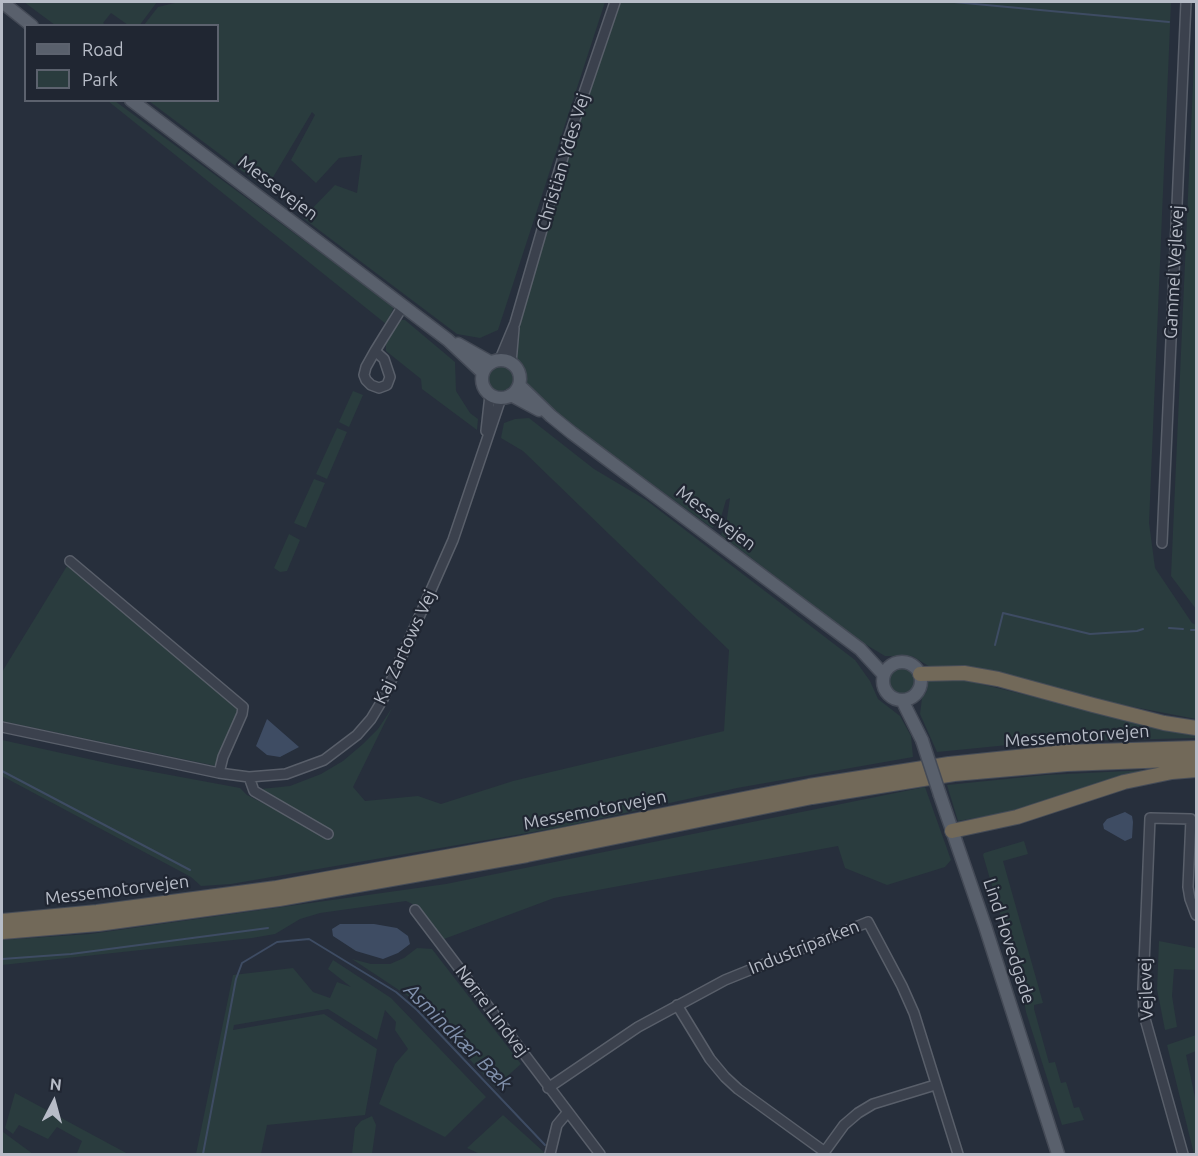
<!DOCTYPE html>
<meta charset="utf-8">
<style>
body{margin:0}
#map{position:relative;width:1198px;height:1156px;overflow:hidden;background:#272f3c;font-family:Ubuntu,sans-serif}
canvas{display:block}
.frame{position:absolute;inset:0;border:3px solid #b7bcc7;pointer-events:none}
.legend{position:absolute;left:24px;top:24px;width:195px;height:78px;box-sizing:border-box;background:#202632;border:2px solid #5c626e;margin:0;padding:8px 10px;list-style:none;font-size:18px;color:#b7bcc7}
.legend li{display:flex;align-items:center;gap:12px;height:30px}
.legend b{width:30px;border:2px solid #5c626e}
.north{position:absolute;left:24px;top:1072px;width:60px;height:60px;-webkit-text-stroke:4px #202632;paint-order:stroke;rotate:6deg;font-size:16px;font-weight:700;line-height:24px;text-align:center;color:#b7bcc7}
.north::after{content:'';display:block;margin:auto;width:21px;height:27px;background:#b7bcc7;clip-path:polygon(50% 0,100% 100%,50% 72%,0 100%)}
</style>
<div id="map">
<canvas width="1198" height="1156"></canvas>
<div class="frame"></div>
<ul class="legend">
<li><b style="height:8px;background:#59606c"></b>Road</li>
<li><b style="height:16px;background:#2a3c3e"></b>Park</li>
</ul>
<div class="north">N</div>
</div>
<script>
const context = document.querySelector('canvas').getContext('2d');
context.lineJoin = 'round';
function fill(path, color) {
  context.fillStyle = color;
  context.fill(path, 'evenodd');
}
function toPath(rows) {
  const path = new Path2D();
  for (const r of rows) {
    if (r.length === 3) {
      path.moveTo(r[0] + r[2], r[1]);
      path.arc(r[0], r[1], r[2], 0, 2 * Math.PI);
      continue;
    }
    path.moveTo(r[0], r[1]);
    for (let i = 2; i < r.length; i += 2) path.lineTo(r[i], r[i + 1]);
  }
  return path;
}
function strokePath(path, color, width, dash) {
  context.strokeStyle = color;
  context.lineWidth = width;
  context.lineCap = dash ? 'butt' : 'round';
  context.setLineDash(dash || []);
  context.stroke(path);
}
function write(font, color, halo, rows, align = 'center') {
  context.font = font + ' Ubuntu,sans-serif';
  context.lineWidth = 4.5;
  context.setLineDash([]);
  context.textBaseline = 'middle';
  context.strokeStyle = halo;
  context.fillStyle = color;
  for (const [text, x, y, turn = 0] of rows) {
    context.save();
    context.translate(x, y);
    context.rotate((+turn || 0) * Math.PI / 180);
    context.textAlign = isNaN(turn) ? turn : align;
    if (halo) context.strokeText(text, 0, 0);
    context.fillText(text, 0, 0);
    context.restore();
  }
}
const green = toPath([
 [24,2,157,2,139,26,128,25,111,13,103,23,106,25,55,25],
 [179,2,605,2,498,330,480,338,457,334,303,218,335,185,357,193,362,155,339,158,316,183,291,160,315,115,312,112,266,189,149,101,218,100,218,26,144,25,158,7],
 [621,2,1171,2,1149,523,1155,568,1192,623,1196,625,1196,719,932,668,912,656,885,656,860,641,721,535,726,525,730,498,726,500,720,521,712,528,551,410,526,383,524,368,516,356,519,328,567,157],
 [1196,17,1196,609,1171,576],
 [108,101,115,101,394,307,386,324],
 [399,320,405,320,455,362,456,391,470,413,478,419,477,430,422,389,421,379,386,351,386,344],
 [500,378,13],
 [353,391,363,395,349,427,339,422],
 [529,418,594,469,646,500,855,660,870,681,878,699,900,716,911,736,913,757,737,788,562,827,231,884,201,886,191,877,2,776,2,740,116,765,240,788,247,795,328,837,331,834,261,789,290,786,321,774,343,761,363,744,378,729,392,708,353,787,365,801,418,796,441,804,513,781,724,731,729,650,523,451,501,438,504,423,515,419],
 [337,428,347,432,327,479,316,474],
 [314,479,325,483,306,528,294,523],
 [289,534,300,540,287,571,280,572,274,568],
 [67,566,239,709,216,766,2,721,2,672],
 [902,681,14],
 [927,679,964,680,1196,736,1196,738,1039,742,937,752,920,714,922,698,927,691],
 [1148,770,1014,811,958,821,947,785,1046,775],
 [925,787,951,860,945,867,887,885,845,868,838,846,554,898,444,939,419,907,406,901,320,913,300,919,275,934,252,938,2,965,2,940,90,934,446,884],
 [1024,841,1028,854,1003,861,1043,1003,1034,1005,1034,1009,1049,1063,1055,1062,1061,1083,1066,1082,1074,1108,1079,1107,1084,1120,1062,1125,1026,1012,1021,985,983,855,984,853],
 [1159,941,1195,948,1196,944,1196,970,1174,969,1172,996,1177,1027,1165,1030,1157,989],
 [417,948,432,949,521,1064,495,1087,417,1002,352,959,371,964,390,964,404,958],
 [333,960,391,998,486,1097,445,1137,379,1104,395,1064,408,1049,395,1030,396,1022,385,1010,377,1040,328,1009,234,1025,233,1030,324,1014,377,1049,365,1115,267,1125,261,1154,196,1154,233,975,293,968,313,992,330,998,337,982,351,987,328,969],
 [1196,1035,1196,1051,1186,1055,1196,1102,1196,1154,1194,1154,1167,1045],
 [15,1093,128,1154,80,1154,77,1153,82,1141,57,1127,48,1139,19,1125,13,1134,5,1128],
 [503,1115,546,1154,480,1154,467,1148],
 [372,1116,376,1125,372,1154,352,1154,355,1128,361,1121],
 [3,1132,33,1154,2,1154,2,1135]
]);
const water = toPath([
 [267,719,299,747,280,757,267,755,256,746],
 [1125,812,1132,816,1133,822,1132,838,1125,841,1104,829,1103,824,1107,819],
 [340,924,374,924,397,928,408,936,410,944,398,953,383,959,356,951,333,936,332,929]
]);
const stream = toPath([
 [954,2,1169,22],
 [1169,628,1183,629],
 [1191,630,1196,630],
 [995,645,1003,613,1090,634,1137,631,1143,629],
 [2,771,190,870],
 [2,959,71,954,268,928],
 [203,1154,236,979,242,963,277,942,309,939,396,992,417,1010,545,1145]
]);
const minor = toPath([
 [375,351,384,359,390,377,387,385,379,388,371,385,366,380,364,375,366,367,375,351,383,338,403,306],
 [500,359,515,323,568,140,615,2],
 [511,363,514,328],
 [486,431,490,395],
 [1162,543,1186,2],
 [70,561,243,707,242,714,223,757,219,773],
 [2,727,219,773,249,777,286,774,324,760,357,735,371,719,383,699,453,540,501,398],
 [249,777,254,791,328,834],
 [415,910,600,1154],
 [677,1005,710,1059,725,1077,738,1089,825,1152],
 [548,1088,638,1027,725,980,868,922,902,986,914,1013,958,1154],
 [550,1154,557,1125,567,1113],
 [823,1154,844,1125,858,1113,873,1104,935,1085],
 [1183,1154,1144,1015,1143,989,1150,818,1191,819,1188,887,1190,899,1196,915]
]);
const major = toPath([
 [2,2,32,26],
 [131,100,448,340,482,372],
 [458,344,490,362],
 [501,379,19],
 [519,385,551,416,572,433,860,649,883,674],
 [511,395,539,410],
 [902,681,19],
 [902,700,922,740],
 [940,795,985,926,1058,1154]
]);
const highway = toPath([
 [920,674,964,673,998,679,1093,705,1164,723,1196,728],
 [952,831,1017,817,1124,782,1172,772,1196,770],
 [2,921,97,912,276,888,522,843,809,786,949,764,1065,752,1196,748],
 [2,932,98,924,279,899,527,855,812,797,954,774,1067,764,1196,759]
]);
const majorBridge = toPath([
 [922,740,940,795]
]);
const streetNames = [
 ["Christian Ydes Vej",563,162,-73],
 ["Messevejen",278,188,37],
 ["Gammel Vejlevej",1174,272,-87],
 ["Messevejen",716,518,37],
 ["Kaj Zartows Vej",405,647,-65],
 ["Messemotorvejen",1077,736,-4],
 ["Messemotorvejen",595,810,-11],
 ["Messemotorvejen",117,890,-7],
 ["Lind Hovedgade",1009,941,72],
 ["Industriparken",804,947,-22],
 ["Vejlevej",1146,989,-92],
 ["Nørre Lindvej",492,1011,53]
];
const waterNames = [
 ["Asmindkær Bæk",458,1037,45]
];
fill(green, '#2a3c3e');
fill(water, '#3e4c63');
strokePath(stream, '#3e4c63', 2);
strokePath(minor, '#595f6a', 12);
strokePath(major, '#444a56', 15);
strokePath(highway, '#464c57', 16);
strokePath(minor, '#3b414d', 9);
strokePath(major, '#59606c', 12);
strokePath(highway, '#726959', 14);
strokePath(majorBridge, '#444a56', 15, []);
strokePath(majorBridge, '#59606c', 12);
write('18px', '#b7bcc7', '#202632', streetNames);
write('italic 20px', '#8191ac', '#202632', waterNames);
</script>
